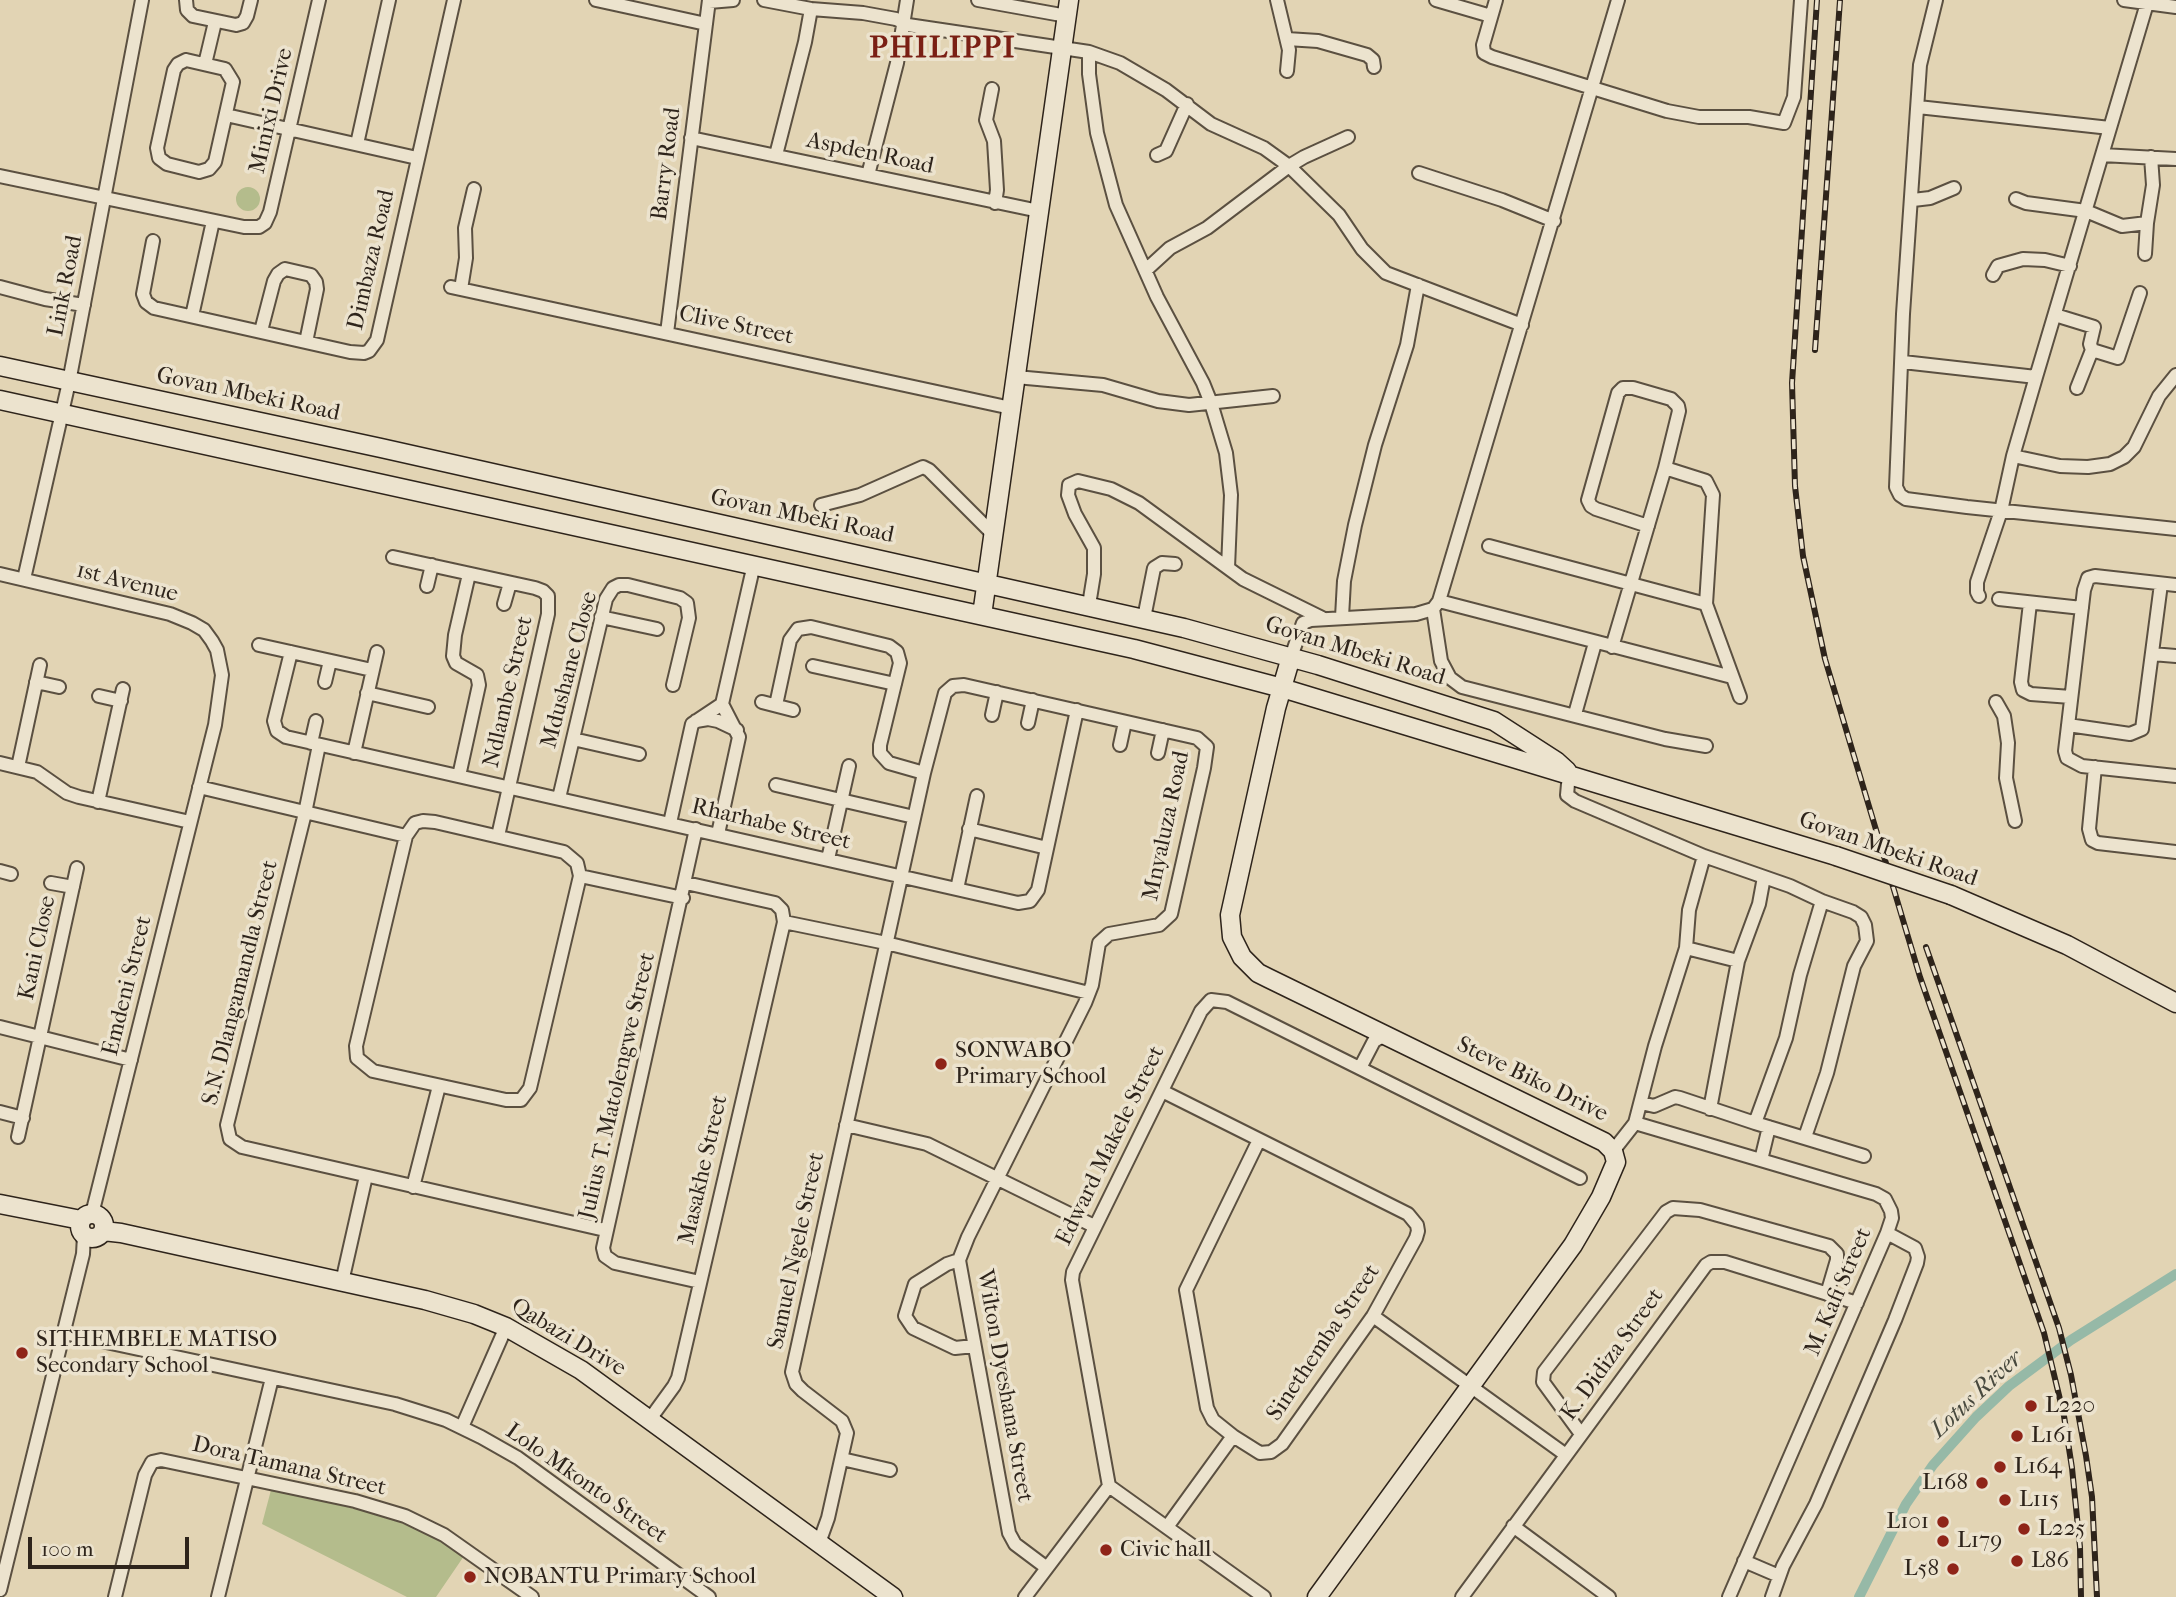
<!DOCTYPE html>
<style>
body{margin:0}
#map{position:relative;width:2176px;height:1597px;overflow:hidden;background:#e2d4b4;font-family:"IM FELL French Canon",serif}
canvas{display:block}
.scale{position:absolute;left:28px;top:1537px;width:161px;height:32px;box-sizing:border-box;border:4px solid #2e241b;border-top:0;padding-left:9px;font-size:21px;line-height:24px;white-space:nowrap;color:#2e241b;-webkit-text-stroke:5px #ece3ce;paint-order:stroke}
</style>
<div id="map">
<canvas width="2176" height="1597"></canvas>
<div class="scale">100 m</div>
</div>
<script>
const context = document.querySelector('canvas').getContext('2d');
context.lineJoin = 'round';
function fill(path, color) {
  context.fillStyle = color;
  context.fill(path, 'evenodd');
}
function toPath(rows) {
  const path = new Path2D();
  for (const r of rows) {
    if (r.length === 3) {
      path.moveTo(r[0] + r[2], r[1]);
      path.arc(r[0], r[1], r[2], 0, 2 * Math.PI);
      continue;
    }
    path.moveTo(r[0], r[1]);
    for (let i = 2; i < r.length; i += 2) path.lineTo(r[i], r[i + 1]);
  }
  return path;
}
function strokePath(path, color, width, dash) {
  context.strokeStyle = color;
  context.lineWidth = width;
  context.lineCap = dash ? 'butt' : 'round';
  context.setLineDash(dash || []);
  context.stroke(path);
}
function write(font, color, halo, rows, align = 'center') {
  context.font = font + ' "IM FELL French Canon",serif';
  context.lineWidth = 7;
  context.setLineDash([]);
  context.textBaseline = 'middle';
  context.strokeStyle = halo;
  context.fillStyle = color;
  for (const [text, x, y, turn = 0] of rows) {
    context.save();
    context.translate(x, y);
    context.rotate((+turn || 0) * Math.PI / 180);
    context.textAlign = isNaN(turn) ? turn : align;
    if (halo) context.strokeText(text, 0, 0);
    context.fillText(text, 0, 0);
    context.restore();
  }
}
const green = toPath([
 [248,199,12],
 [271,1490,361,1510,391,1519,424,1532,464,1556,436,1597,407,1597,262,1524]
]);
const canal = toPath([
 [1859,1597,1906,1504,1933,1465,1976,1417,2009,1386,2071,1340,2176,1274]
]);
const street = toPath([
 [186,0,187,10,193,16,236,25,243,23,247,16,251,0],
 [596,0,706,24],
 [764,0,811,9,863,13,896,19,908,25,1089,52,1120,63,1166,90,1211,124,1264,148,1289,166,1339,215,1362,249,1386,273,1522,325],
 [978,0,1067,16],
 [1277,0,1289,50,1287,71],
 [1436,0,1491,16],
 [1496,0,1483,45,1484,53,1492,57,1667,111,1699,117,1749,117,1784,123,1794,97,1801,0],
 [1936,0,1920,65,1903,314,1896,487,1900,495,1906,499,1967,507,2176,529],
 [2124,0,2176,7],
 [709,2,733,0],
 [1287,39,1318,41,1367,55,1373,60,1374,67],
 [1089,52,1089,74,1097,133,1116,205,1157,297,1203,383,1211,403,1226,453,1231,495,1228,568],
 [186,60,225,69,233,82,215,162,209,169,199,172,167,164,159,158,157,148,174,70,178,64,186,60],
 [205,64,215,22],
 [992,89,986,120,994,141,997,190,995,203],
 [1918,107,2110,128],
 [226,115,417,158],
 [691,138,1039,211],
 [357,144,389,0],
 [776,155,805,42,811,9],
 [1157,155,1166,151,1187,104],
 [2102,155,2176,159],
 [1419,173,1502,200,1554,221],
 [868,175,897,63,907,0],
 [0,176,244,227,259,227,265,223,270,212,319,0],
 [2016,199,2026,203,2086,211,2122,226,2147,223,2145,254],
 [1913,200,1930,198,1954,188],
 [2147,223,2153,185,2151,157],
 [153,241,143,294,146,302,154,308,350,352,364,353,369,351,377,340,454,0],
 [1146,270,1170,248,1207,228,1289,166,1304,157,1348,137],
 [1993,275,1998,266,2023,259,2045,260,2070,266],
 [0,287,45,299,84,305],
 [451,287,1011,408],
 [461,289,466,258,465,228,474,189],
 [2055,315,2094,327,2090,344,2092,350,2077,388],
 [192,316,213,221],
 [261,331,274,281,278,274,285,269,311,275,316,282,317,289,306,342],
 [667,333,709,0],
 [2092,350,2118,358,2140,293],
 [1903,362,2036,377],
 [1016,377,1103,385,1158,401,1189,405,1273,396],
 [2013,456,2060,466,2088,467,2110,464,2124,457,2134,447,2159,396,2176,375],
 [821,505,860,495,923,467,929,470,995,536],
 [1648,526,1596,509,1591,506,1588,500,1618,393,1623,388,1633,388,1671,399,1678,406,1679,411,1665,468],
 [1489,546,1706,604],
 [393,557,535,588,543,591,548,596,548,614,498,836],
 [0,574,170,614,192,623,204,630,212,641,217,650,222,675,215,725,92,1214],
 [24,579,69,382,142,0],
 [2176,585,2095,576,2088,578,2084,590,2065,751,2067,758,2082,766,2176,776],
 [427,586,432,565],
 [1979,596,1977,592,1977,582,2001,511,2013,456,2036,377,2148,0],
 [1999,599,2082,608],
 [1439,601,1732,677],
 [2030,603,2021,682,2023,690,2031,694,2071,697],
 [504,604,510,583],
 [1089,605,1094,574,1094,548,1075,514,1068,495,1069,485,1078,481,1111,489,1139,503,1243,579,1322,618],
 [1433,609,1441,661,1450,678,1462,687,1665,739,1706,746],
 [601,617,657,629],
 [1342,617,1344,581,1355,525,1375,445,1407,345,1418,285],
 [1144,618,1154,568,1162,563,1175,564],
 [259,645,372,670],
 [1612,647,1665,468,1706,481,1713,495,1706,604,1740,697],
 [291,652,274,721,277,731,286,737,1018,903,1030,901,1038,890,1077,710],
 [2152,654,2176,656],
 [1291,657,1303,623,1311,620,1416,614,1433,609,1439,601,1618,0],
 [813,666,895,684],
 [36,682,59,687],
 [325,682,330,661],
 [367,693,428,707],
 [99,696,121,701],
 [762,702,793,710],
 [1996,702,2004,716,2008,743,2006,778,2015,821],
 [776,705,790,640,798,629,811,627,889,646,897,652,900,663,880,745,880,753,889,763,924,773],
 [1575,714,1595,643],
 [992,715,997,692],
 [696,721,708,719,718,721,737,730],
 [1028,723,1033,700],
 [2068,725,2130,734,2142,729,2161,584],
 [573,739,639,754],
 [311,743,316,721],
 [319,745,305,813,227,1125,230,1139,242,1147,605,1230],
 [1120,745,1125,722],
 [354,753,377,652],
 [1158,753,1163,730],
 [0,763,37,772,67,793,79,797,190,822],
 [18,767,40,665],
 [2095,767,2089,829,2092,840,2098,843,2176,852],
 [459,776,479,685,477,675,456,663,453,656,455,635,469,574],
 [1568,784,1567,795,1575,801,1704,856],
 [776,785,914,817],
 [199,787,406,836],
 [559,798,606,599,613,588,619,585,628,585,680,598,687,603,689,618,673,685],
 [98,802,123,689],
 [423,821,435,822,564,852,577,863,580,876,530,1088,521,1100,506,1100,373,1071,357,1058,356,1046,406,836,415,823,423,821],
 [670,823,692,724,722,704],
 [696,829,603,1248,605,1256,615,1263,700,1282],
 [969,829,1047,848],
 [718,834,739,737,722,704,754,564],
 [828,859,849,766],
 [0,871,11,874],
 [580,876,683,898],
 [51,883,73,887],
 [957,889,977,796],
 [784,922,886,943,1089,993],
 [1686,948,1738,961],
 [0,1027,131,1060],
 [1360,1068,1374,1041,1385,1035],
 [1162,1091,1408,1214,1417,1225,1418,1231,1416,1238,1373,1316,1282,1444,1271,1452,1260,1453,1233,1436,1167,1527],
 [1641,1103,1654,1106,1675,1097,1680,1098,1755,1123],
 [1710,1109,1738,961,1759,904,1764,877],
 [0,1112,23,1118],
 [1635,1123,1655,1046,1686,948,1689,910,1704,856,1790,886,1822,901],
 [846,1125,927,1144,1094,1226],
 [18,1137,77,868],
 [1805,1137,1827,1073,1854,966,1867,941,1865,925,1861,917,1853,912,1822,901,1800,975,1786,1038,1755,1123,1864,1156],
 [1613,1151,1635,1123,1876,1194,1885,1199,1891,1211,1892,1218,1887,1233,1729,1597],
 [1761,1160,1769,1127],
 [413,1187,439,1086],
 [959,1260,947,1264,915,1284,905,1316,913,1328,955,1348,974,1346],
 [342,1282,366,1176],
 [1373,1316,1566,1455],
 [64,1333,395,1404,446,1420,481,1437,518,1458,709,1597],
 [650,1419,674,1386,678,1378,784,922,782,910,775,903,686,883],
 [462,1427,506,1327],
 [1581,1434,1543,1382,1544,1372,1666,1212,1673,1208,1700,1210,1829,1246,1837,1254,1837,1260,1827,1294],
 [1233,1436,1213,1420,1207,1408,1186,1290,1259,1140],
 [842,1459,890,1470],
 [1109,1486,1072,1280,1073,1272,1201,1011,1211,1000,1227,1002,1580,1178],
 [1109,1486,1264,1597],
 [1513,1526,1609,1597],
 [819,1543,828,1518,847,1433,842,1421,803,1391,796,1384,792,1372,924,773,945,693,953,686,964,685,1197,738,1207,747,1204,768,1171,914,1159,925,1109,934,1099,943,1092,985,1085,1003,968,1237,959,1260,1009,1533,1015,1544,1047,1568],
 [1744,1561,1779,1576],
 [0,1590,83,1254,84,1235],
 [115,1597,145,1475,152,1462,161,1460,355,1501,405,1516,444,1535,532,1597],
 [218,1597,272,1378],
 [1025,1597,1109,1486],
 [1462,1597,1706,1265,1711,1262,1725,1262,1857,1303],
 [1772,1597,1783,1566,1816,1504,1895,1320,1917,1263,1918,1257,1915,1248,1887,1233]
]);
const secondary = toPath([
 [0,366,381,448,1184,628,1318,665,1494,721,1556,761,1567,771],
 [0,400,1134,649,1282,688,1836,856],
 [982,615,1069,0],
 [1291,657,1276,708,1230,915,1232,937,1242,957,1258,973,1268,978,1604,1142,1613,1151,1616,1162,1601,1197,1573,1245,1317,1597],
 [1951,895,2067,945,2176,1003],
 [0,1204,81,1220],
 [92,1226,12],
 [103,1231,121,1233,425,1300,474,1314,506,1327,581,1370,893,1597]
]);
const rail = toPath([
 [1817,0,1792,383,1795,486,1803,556,1825,659,1920,977,2044,1333,2064,1416,2072,1468,2080,1547,2081,1597],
 [1815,350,1840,0],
 [1926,947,2059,1328,2071,1375,2086,1456,2092,1497,2097,1597]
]);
const secondaryBridge = toPath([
 [1836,856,1951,895]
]);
const markers = [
 [941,1064,7,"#8f2418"],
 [22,1353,7,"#8f2418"],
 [2031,1406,7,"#8f2418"],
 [2017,1436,7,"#8f2418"],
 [2000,1467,7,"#8f2418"],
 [1982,1483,7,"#8f2418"],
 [2005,1500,7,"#8f2418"],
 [1943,1522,7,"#8f2418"],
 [2024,1529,7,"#8f2418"],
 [1943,1541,7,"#8f2418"],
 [1106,1550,7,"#8f2418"],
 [2017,1561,7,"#8f2418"],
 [1953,1569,7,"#8f2418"],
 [470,1577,7,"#8f2418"]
];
const streetNames = [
 ["Minixi Drive",272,111,-77],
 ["Aspden Road",870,154,12],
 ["Barry Road",667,164,-83],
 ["Dimbaza Road",372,260,-77],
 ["Link Road",66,286,-79],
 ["Clive Street",736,326,12],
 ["Govan Mbeki Road",248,395,12],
 ["Govan Mbeki Road",802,517,12],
 ["1st Avenue",127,583,14],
 ["Govan Mbeki Road",1355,652,17],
 ["Mdushane Close",570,670,-75],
 ["Ndlambe Street",509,692,-77],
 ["Rharhabe Street",771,825,13],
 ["Mnyaluza Road",1167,826,-78],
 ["Govan Mbeki Road",1888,850,19],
 ["Kani Close",38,948,-78],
 ["S.N. Dlangamandla Street",241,983,-76],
 ["Emdeni Street",128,986,-76],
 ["Steve Biko Drive",1532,1080,26],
 ["Julius T. Matolengwe Street",618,1086,-77],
 ["Edward Makele Street",1111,1146,-64],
 ["Masakhe Street",704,1170,-77],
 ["Samuel Ngele Street",797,1251,-78],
 ["M. Kafi Street",1839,1292,-67],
 ["Qabazi Drive",568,1338,31],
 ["Sinethemba Street",1324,1343,-56],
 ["K. Didiza Street",1613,1355,-54],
 ["Wilton Dyeshana Street",1004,1386,80],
 ["Dora Tamana Street",289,1467,13],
 ["Lolo Mkonto Street",586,1484,35]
];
const poiNames = [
 ["SONWABO",955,1051],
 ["Primary School",955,1077],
 ["SITHEMBELE MATISO",36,1340],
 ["Secondary School",36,1366],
 ["L220",2045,1406],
 ["L161",2031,1436],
 ["L164",2014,1467],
 ["L168",1968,1483,"right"],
 ["L115",2019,1500],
 ["L101",1929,1522,"right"],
 ["L225",2038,1529],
 ["L179",1957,1541],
 ["Civic hall",1120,1550],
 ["L86",2031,1561],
 ["L58",1939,1569,"right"],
 ["NOBANTU Primary School",484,1577]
];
const waterNames = [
 ["Lotus River",1977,1395,-43]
];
const districtNames = [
 ["PHILIPPI",943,50]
];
fill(green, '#b4bc8c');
strokePath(canal, '#96b9a7', 10);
strokePath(street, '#5b5041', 16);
strokePath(secondary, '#2e241b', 21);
strokePath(street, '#ece3ce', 12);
strokePath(secondary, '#ece3ce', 18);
strokePath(rail, '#2e241b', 6);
strokePath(rail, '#ece3ce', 3.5, [10]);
strokePath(secondaryBridge, '#2e241b', 21, []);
strokePath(secondaryBridge, '#ece3ce', 18);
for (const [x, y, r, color] of markers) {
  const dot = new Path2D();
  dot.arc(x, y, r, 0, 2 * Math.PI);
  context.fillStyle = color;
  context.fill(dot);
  strokePath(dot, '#ece3ce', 2.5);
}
write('23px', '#2e241b', '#ece3ce', streetNames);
write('23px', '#2e241b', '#ece3ce', poiNames, 'left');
write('italic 24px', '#48493e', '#ece3ce', waterNames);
context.letterSpacing = '2px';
write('bold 30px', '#7a1f14', '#ece3ce', districtNames);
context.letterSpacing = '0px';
</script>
